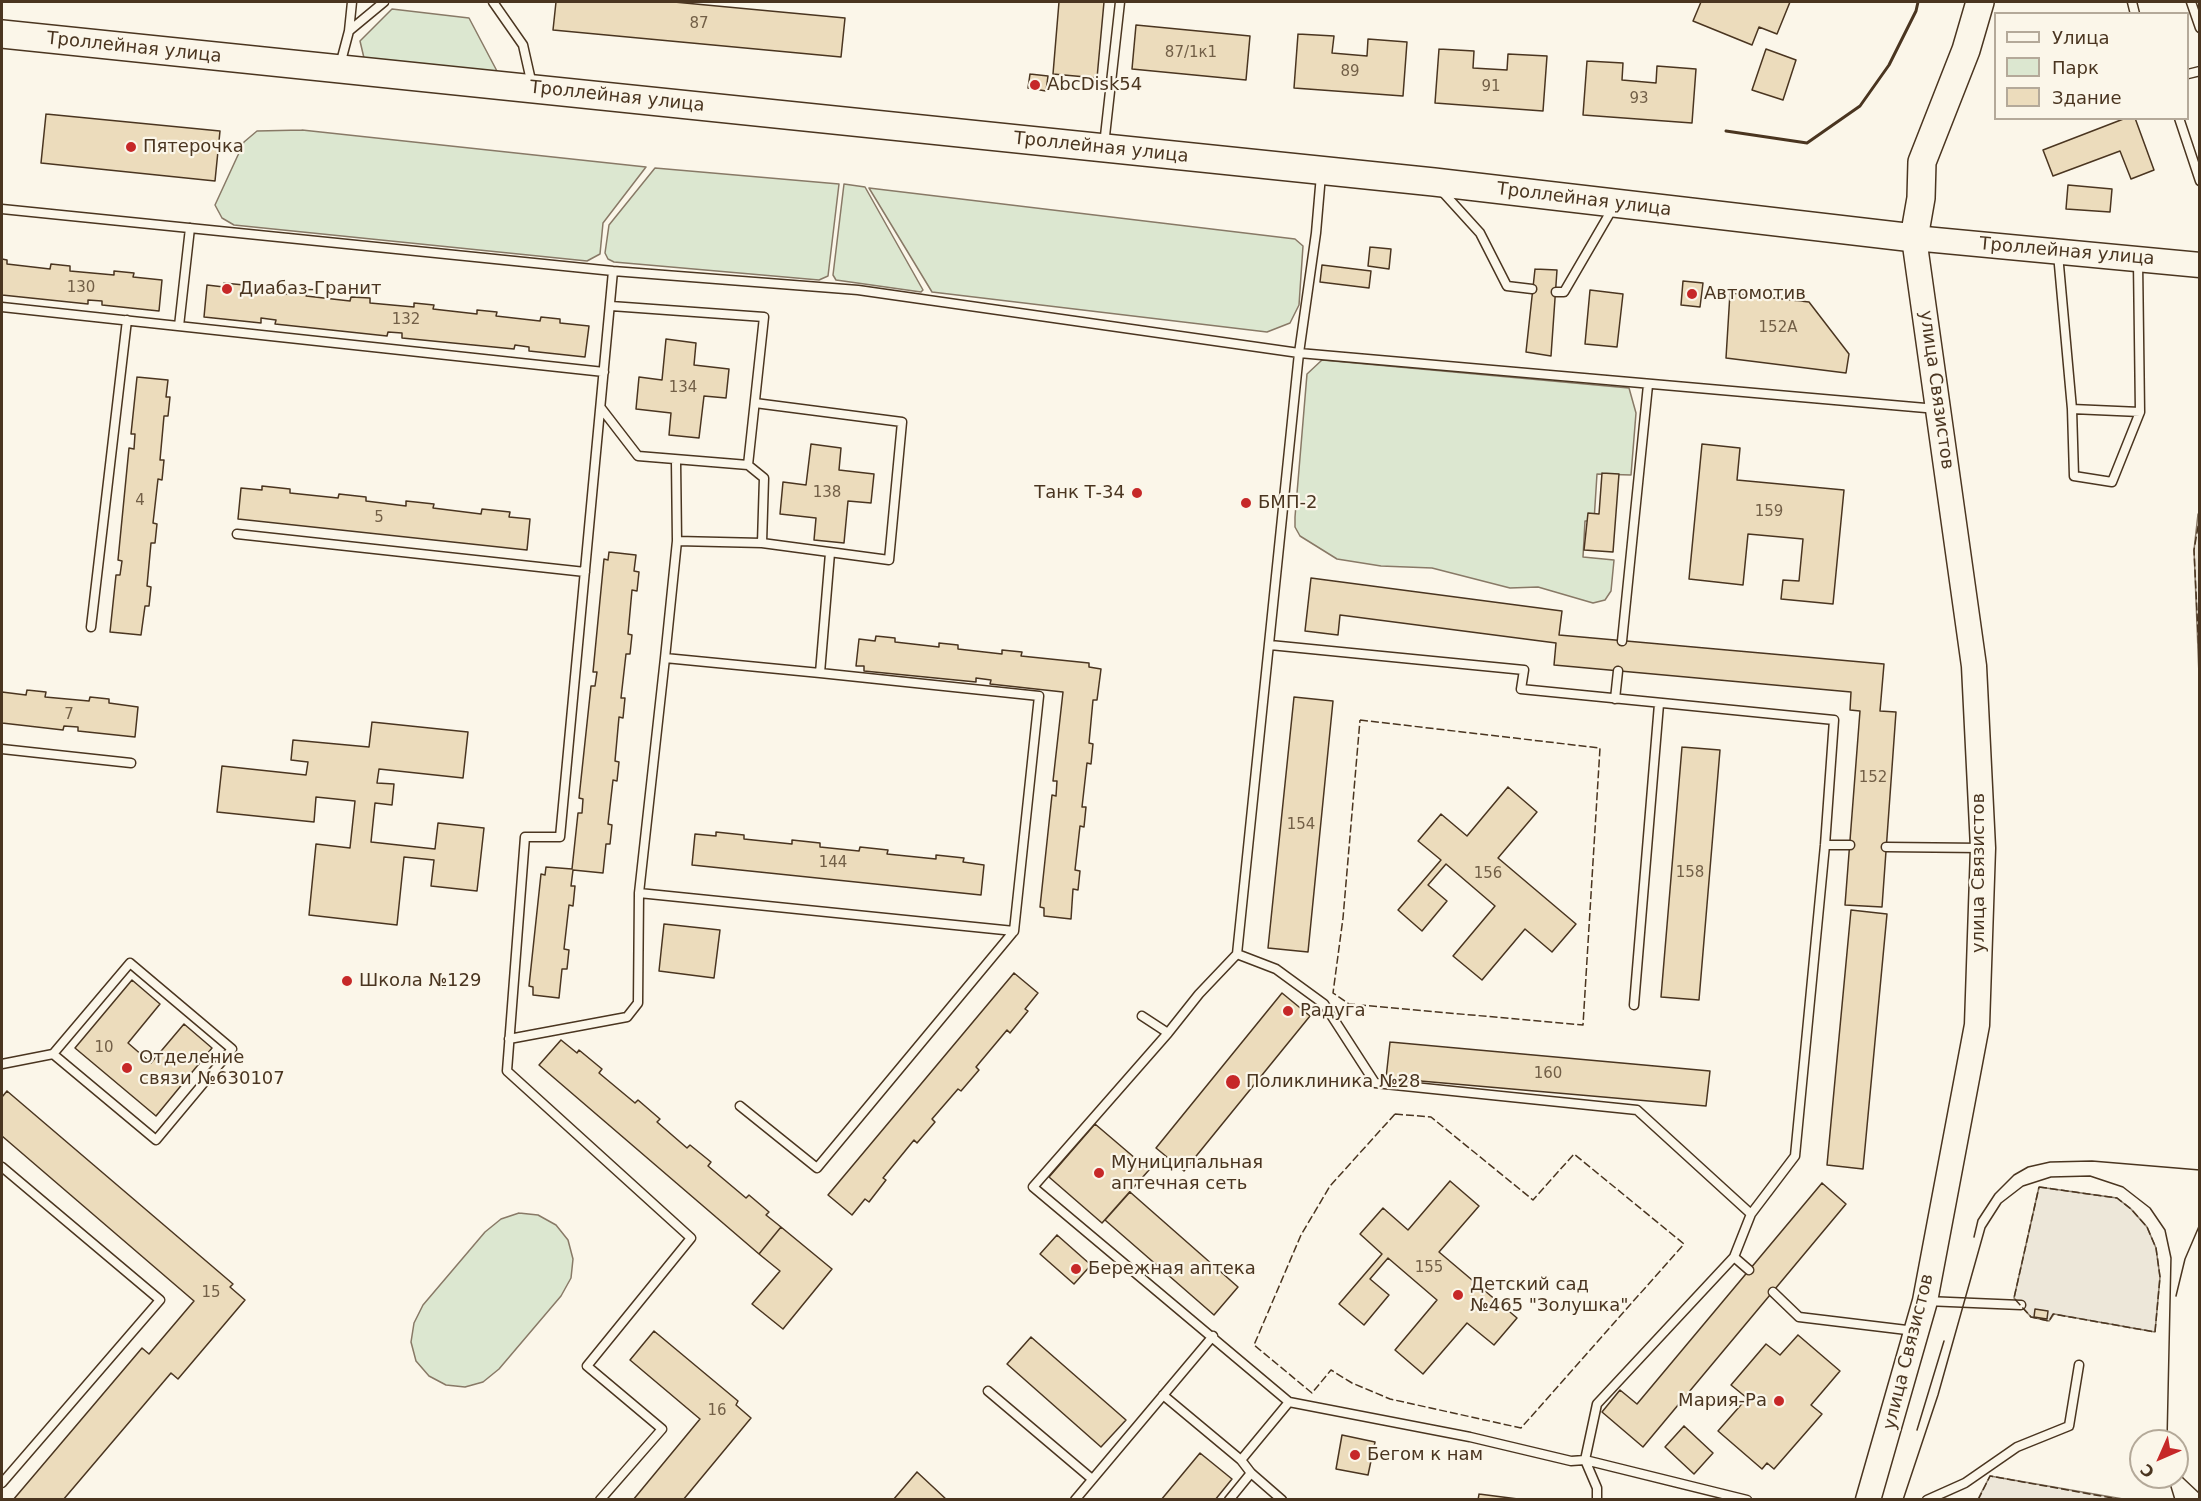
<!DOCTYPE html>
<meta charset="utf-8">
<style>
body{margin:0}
#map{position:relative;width:2201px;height:1501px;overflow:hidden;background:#fbf6e9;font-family:"DejaVu Sans",sans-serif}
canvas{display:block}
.frame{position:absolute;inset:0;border:3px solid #4a3520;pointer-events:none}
.legend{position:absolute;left:1994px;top:12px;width:195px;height:108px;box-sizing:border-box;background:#fbf6e9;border:2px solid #b4a999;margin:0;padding:8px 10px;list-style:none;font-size:18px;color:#4a3520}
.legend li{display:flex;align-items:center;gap:12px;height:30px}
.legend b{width:30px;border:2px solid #b4a999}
.north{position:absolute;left:2129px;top:1429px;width:60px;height:60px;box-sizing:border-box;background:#fbf6e9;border:2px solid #b4a999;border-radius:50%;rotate:225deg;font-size:16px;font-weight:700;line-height:24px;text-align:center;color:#4a3520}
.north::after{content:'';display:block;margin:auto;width:21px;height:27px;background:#c62828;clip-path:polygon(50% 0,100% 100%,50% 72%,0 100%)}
</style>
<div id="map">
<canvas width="2201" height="1501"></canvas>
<div class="frame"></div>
<ul class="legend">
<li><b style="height:8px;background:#fbf6e9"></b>Улица</li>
<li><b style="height:16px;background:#dce7d0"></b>Парк</li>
<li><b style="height:16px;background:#ecdcbc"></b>Здание</li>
</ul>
<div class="north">С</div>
</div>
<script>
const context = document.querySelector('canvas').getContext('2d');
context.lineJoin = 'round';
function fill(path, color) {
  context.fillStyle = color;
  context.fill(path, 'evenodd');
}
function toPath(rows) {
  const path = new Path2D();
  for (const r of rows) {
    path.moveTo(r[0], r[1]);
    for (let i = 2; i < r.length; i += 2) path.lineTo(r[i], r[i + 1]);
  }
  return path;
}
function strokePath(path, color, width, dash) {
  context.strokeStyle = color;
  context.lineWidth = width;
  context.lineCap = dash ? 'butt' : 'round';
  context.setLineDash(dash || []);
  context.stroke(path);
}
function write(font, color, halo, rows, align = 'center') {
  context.font = font + ' "DejaVu Sans",sans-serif';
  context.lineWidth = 4.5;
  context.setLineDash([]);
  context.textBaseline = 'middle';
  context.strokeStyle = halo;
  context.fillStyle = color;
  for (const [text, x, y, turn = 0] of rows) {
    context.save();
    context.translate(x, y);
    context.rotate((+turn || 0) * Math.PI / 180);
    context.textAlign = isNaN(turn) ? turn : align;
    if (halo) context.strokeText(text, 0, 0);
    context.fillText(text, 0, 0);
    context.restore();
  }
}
const green = toPath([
 [392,9,469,18,498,73,364,58,360,41,392,9],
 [302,130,646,167,603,223,600,254,587,261,234,225,222,218,215,205,244,142,257,131,302,130],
 [655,168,839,184,828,276,819,280,614,262,608,259,605,253,609,225,655,168],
 [844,184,865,187,923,290,921,292,836,280,833,275,844,184],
 [869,188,1295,239,1303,246,1299,305,1290,323,1267,332,932,292,869,188],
 [1322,360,1629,388,1636,413,1631,475,1597,474,1594,521,1585,521,1583,557,1614,560,1611,591,1605,600,1593,603,1538,587,1510,588,1432,568,1381,566,1337,559,1300,536,1295,527,1295,517,1307,374,1322,360],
 [519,1213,538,1215,556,1225,568,1240,573,1259,571,1278,561,1296,499,1369,483,1382,465,1387,446,1385,429,1376,416,1361,411,1342,414,1323,423,1305,485,1232,501,1219,519,1213]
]);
const parking = toPath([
 [2198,514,2200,515,2199,675,2194,550,2198,514],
 [2039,1187,2117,1198,2131,1209,2147,1227,2156,1248,2160,1277,2155,1332,2054,1314,2049,1321,2031,1317,2014,1298,2039,1187],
 [1990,1476,2123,1499,1978,1499,1990,1476]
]);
const building = toPath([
 [556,2,674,2,845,18,841,57,553,30,556,2],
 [1059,2,1104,2,1097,78,1053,74,1059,2],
 [1701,2,1790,2,1777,34,1759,27,1752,45,1693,21,1701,2],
 [1136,25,1250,36,1246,80,1132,69,1136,25],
 [1298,34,1334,36,1332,53,1367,56,1368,39,1407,42,1403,96,1294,88,1298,34],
 [1439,49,1474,51,1473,68,1507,70,1508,54,1547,56,1543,111,1435,103,1439,49],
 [1766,49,1796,60,1783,100,1752,90,1766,49],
 [1587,61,1623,63,1622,80,1656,83,1657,66,1696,69,1692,123,1583,115,1587,61],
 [1030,74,1048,76,1046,91,1028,88,1030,74],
 [46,114,220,131,215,181,41,163,46,114],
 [2126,118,2135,118,2154,170,2131,179,2120,151,2053,176,2043,150,2126,118],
 [2068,185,2112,189,2110,212,2066,209,2068,185],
 [1370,247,1391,249,1389,269,1368,266,1370,247],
 [2,259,7,260,7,264,50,269,51,264,70,266,70,271,114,275,114,271,134,273,133,277,162,280,159,311,102,305,102,301,88,300,88,304,2,295,2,259],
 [1322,265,1371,271,1369,288,1320,282,1322,265],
 [1535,269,1557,270,1551,356,1526,352,1535,269],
 [1683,281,1703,283,1700,307,1681,305,1683,281],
 [224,283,244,285,243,289,287,294,287,290,307,292,306,296,350,301,351,297,370,298,370,303,414,307,414,303,434,305,433,309,477,314,477,310,497,312,496,316,540,321,541,317,560,319,560,323,589,326,585,357,529,351,529,347,515,345,514,349,402,338,402,333,388,332,387,336,275,324,276,320,261,318,261,323,204,317,207,285,224,287,224,283],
 [1590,290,1623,294,1617,347,1585,344,1590,290],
 [1730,293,1809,302,1849,354,1846,373,1726,358,1730,293],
 [666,339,696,343,694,365,729,369,726,398,704,396,699,438,669,435,671,413,636,409,639,377,662,380,666,339],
 [137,377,168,380,166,397,170,397,168,416,164,416,160,460,164,460,162,480,158,479,153,523,157,524,155,543,151,543,147,586,151,587,149,606,145,606,141,635,110,632,116,575,120,575,122,561,118,560,129,448,134,449,135,434,131,434,137,377],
 [811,444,841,448,839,470,874,474,871,503,848,501,844,543,814,540,816,518,780,514,783,482,806,485,811,444],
 [1702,444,1740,448,1737,480,1844,490,1833,604,1781,599,1783,580,1799,581,1803,539,1748,534,1743,585,1689,579,1702,444],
 [1602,473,1619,474,1613,552,1584,550,1588,513,1599,514,1602,473],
 [262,486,290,489,290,493,338,498,339,494,366,497,366,501,406,506,406,501,434,504,433,508,481,514,482,509,510,512,509,517,530,519,527,550,238,519,241,488,262,490,262,486],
 [609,552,636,555,634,571,639,572,637,591,632,590,628,634,632,635,630,654,626,654,621,698,625,698,623,718,619,717,615,761,619,762,617,781,613,780,608,824,612,825,610,844,606,844,603,873,573,870,571,886,575,886,573,906,569,905,564,949,569,950,567,969,562,969,559,998,533,995,533,987,529,986,541,874,545,875,546,867,572,869,578,813,582,813,583,799,579,798,591,686,595,686,597,672,593,672,604,559,608,560,609,552],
 [1311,578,1562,611,1559,635,1884,664,1880,711,1896,712,1882,907,1845,905,1860,711,1850,710,1851,692,1554,665,1556,643,1340,615,1338,635,1305,631,1311,578],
 [876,636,895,638,895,642,939,647,939,643,958,645,958,649,1002,654,1002,650,1022,652,1021,656,1089,663,1089,667,1101,669,1097,700,1093,700,1089,743,1093,744,1091,764,1087,763,1082,807,1086,807,1084,827,1080,826,1075,870,1080,871,1078,890,1073,889,1071,919,1044,916,1044,908,1040,907,1052,795,1056,796,1057,781,1053,781,1063,692,990,684,991,680,976,678,976,682,864,671,864,666,856,666,859,639,875,641,876,636],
 [27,690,46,692,45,697,89,701,90,697,109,699,109,703,138,707,135,737,78,731,78,727,64,726,63,730,2,723,2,692,26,695,27,690],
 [1294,697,1333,701,1308,952,1268,948,1294,697],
 [372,722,468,732,463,778,379,769,377,783,394,784,392,805,375,803,371,842,435,849,438,823,484,828,477,891,431,886,434,860,404,857,397,925,309,915,316,844,350,848,355,801,316,797,314,822,217,812,222,766,306,775,308,762,291,760,293,740,369,747,372,722],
 [1682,747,1720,750,1699,1000,1661,997,1682,747],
 [1508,787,1537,812,1498,858,1576,924,1552,952,1525,929,1482,980,1453,956,1495,906,1446,864,1428,885,1447,901,1422,931,1398,910,1441,860,1418,841,1441,814,1467,836,1508,787],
 [716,832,744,835,744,839,792,844,792,840,820,843,820,847,859,851,860,847,888,850,887,854,936,859,936,855,964,858,963,862,984,865,981,895,692,865,695,834,716,836,716,832],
 [1851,910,1887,914,1863,1169,1827,1165,1851,910],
 [664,924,720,930,714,978,659,971,664,924],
 [1014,973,1038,993,1025,1009,1028,1011,1010,1033,1007,1030,976,1067,979,1070,961,1091,958,1089,932,1119,935,1122,917,1143,914,1140,883,1178,886,1180,869,1202,865,1199,852,1215,828,1195,1014,973],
 [132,980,160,1004,128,1043,151,1063,184,1024,212,1048,156,1116,75,1048,132,980],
 [1282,993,1310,1016,1184,1171,1156,1148,1282,993],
 [561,1040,577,1053,579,1050,602,1069,599,1073,635,1103,638,1100,660,1119,657,1122,687,1148,690,1145,711,1162,708,1166,746,1198,749,1195,769,1212,766,1215,781,1227,759,1254,539,1065,561,1040],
 [1390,1042,1710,1071,1706,1106,1386,1078,1390,1042],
 [7,1091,233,1284,230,1287,245,1300,178,1379,171,1373,63,1500,13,1500,142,1348,149,1354,194,1301,2,1136,2,1097,7,1091],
 [1095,1124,1149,1170,1102,1223,1049,1177,1095,1124],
 [1450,1181,1479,1206,1439,1252,1517,1318,1494,1345,1467,1323,1423,1374,1395,1350,1437,1300,1388,1258,1370,1279,1389,1295,1364,1325,1339,1304,1382,1254,1360,1234,1383,1208,1408,1230,1450,1181],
 [1822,1183,1846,1204,1643,1447,1602,1412,1620,1390,1637,1404,1822,1183],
 [1130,1192,1238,1287,1214,1315,1105,1220,1130,1192],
 [781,1227,832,1269,783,1329,752,1304,780,1271,759,1254,781,1227],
 [1057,1235,1091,1265,1074,1284,1040,1254,1057,1235],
 [2035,1309,2048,1311,2047,1319,2034,1317,2035,1309],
 [654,1331,738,1401,736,1405,751,1418,683,1500,633,1500,700,1419,630,1360,654,1331],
 [1798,1335,1840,1371,1811,1405,1822,1414,1774,1469,1767,1463,1762,1469,1718,1431,1747,1398,1731,1385,1766,1344,1780,1355,1798,1335],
 [1031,1337,1126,1420,1101,1447,1007,1364,1031,1337],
 [1684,1426,1713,1453,1694,1474,1665,1447,1684,1426],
 [1342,1435,1375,1442,1368,1475,1336,1469,1342,1435],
 [1200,1453,1232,1479,1215,1500,1161,1500,1200,1453],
 [917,1472,947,1500,893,1500,917,1472],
 [1479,1494,1518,1499,1518,1500,1478,1500,1479,1494]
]);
const lane = toPath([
 [493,2,523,45,532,85],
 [2132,2,2135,14],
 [2191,2,2200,28],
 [349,31,352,2],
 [340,65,349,31,384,2],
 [2188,74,2200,71],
 [2179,118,2200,181],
 [1104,145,1120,2],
 [1440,189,1480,233,1507,286,1532,289],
 [2,209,613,271,858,290,1299,353,1937,409],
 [2058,254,2072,409,2074,476,2112,482,2140,412,2138,262],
 [1556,292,1564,292,1614,206],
 [2,307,604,372],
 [179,326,190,228],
 [601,408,638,456,748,465,764,317,611,306],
 [2072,409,2140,412],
 [676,461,677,541,665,658,820,673],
 [748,465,764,478,762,543,889,560,902,422,755,403],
 [237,534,585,572],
 [677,541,762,543],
 [91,627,127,320],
 [1622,641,1648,385],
 [1270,645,1524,670,1521,689,1834,720,1825,845,1795,1156,1751,1214,1734,1257,1597,1404,1585,1460,1597,1488,1597,1500],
 [1615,699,1618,671],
 [2,749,131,763],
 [1825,845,1850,845],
 [1886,847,1982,848],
 [639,893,1014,931],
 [1237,954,1276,969,1324,1004,1375,1083,1637,1110,1751,1214],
 [1634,1005,1659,704],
 [1142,1016,1168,1033,1199,994,1237,954,1299,353,1316,233,1321,175],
 [1168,1033,1033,1187,1289,1402,1470,1437,1571,1461,1585,1460,1747,1500],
 [509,1039,627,1017,638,1003,639,893,665,658],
 [2,1064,53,1054,130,963,232,1049,156,1140,53,1054],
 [740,1106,817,1168,1014,931,1039,696,820,673,830,553],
 [2,1167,160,1300,2,1483],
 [1734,1257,1749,1270],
 [1773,1292,1799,1317,1915,1331],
 [1926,1301,2021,1305],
 [988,1391,1092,1479],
 [1163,1395,1241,1460],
 [600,1500,662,1429,587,1366,691,1238,507,1071,525,837,560,837,613,271],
 [1075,1500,1213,1336],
 [1229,1500,1251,1473],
 [1282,1500,1251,1473,1241,1460,1289,1402],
 [1927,1500,1965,1483,2017,1447,2069,1426,2079,1365]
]);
const secondary = toPath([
 [1868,1500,1925,1301,1977,1025,1983,848,1974,666,1914,238,2200,265]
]);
const primary = toPath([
 [2,34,1434,182,1914,238,1921,198,1922,162,1966,50,1980,2]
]);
const tram = toPath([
 [1974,1237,1978,1220,1995,1194,2014,1175,2028,1167,2050,1162,2092,1161,2200,1170],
 [2176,1296,2185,1259,2200,1224],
 [1917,1430,1944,1341],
 [2177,1468,2183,1478,2200,1494],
 [2168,1477,2175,1500],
 [1903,1500,1938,1395,1985,1228,2001,1203,2023,1186,2051,1177,2090,1176,2123,1187,2150,1208,2165,1230,2171,1258,2167,1441]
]);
const fence = toPath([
 [2200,515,2194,550,2200,675],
 [1360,720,1600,748,1583,1025,1349,1004,1333,993,1343,918,1360,720],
 [1395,1114,1431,1117,1533,1200,1574,1154,1684,1244,1521,1428,1390,1399,1352,1383,1331,1370,1312,1393,1254,1345,1301,1235,1330,1186,1395,1114],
 [2039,1187,2117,1198,2131,1209,2147,1227,2156,1248,2160,1277,2155,1332,2053,1314,2049,1321,2031,1317,2014,1298,2039,1187],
 [1978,1500,1990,1476,2123,1500]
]);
const wall = toPath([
 [1726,131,1807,143,1860,106,1889,65,1916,11,1918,2]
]);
const markers = [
 [1035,85,6,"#c62828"],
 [131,147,6,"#c62828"],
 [227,289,6,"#c62828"],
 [1692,294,6,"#c62828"],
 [1137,493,6,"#c62828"],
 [1246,503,6,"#c62828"],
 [347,981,6,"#c62828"],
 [1288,1011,6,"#c62828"],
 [127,1068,6,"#c62828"],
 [1233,1082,8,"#c62828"],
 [1099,1173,6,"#c62828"],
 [1076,1269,6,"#c62828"],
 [1458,1295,6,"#c62828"],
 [1779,1401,6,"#c62828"],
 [1355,1455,6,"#c62828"]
];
const numberNames = [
 ["87",699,24],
 ["87/1к1",1191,53],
 ["89",1350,72],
 ["91",1491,87],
 ["93",1639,99],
 ["130",81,288],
 ["132",406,320],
 ["152А",1778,328],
 ["134",683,388],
 ["138",827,493],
 ["4",140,501],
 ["159",1769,512],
 ["5",379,518],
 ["7",69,715],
 ["152",1873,778],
 ["154",1301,825],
 ["144",833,863],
 ["158",1690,873],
 ["156",1488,874],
 ["10",104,1048],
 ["160",1548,1074],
 ["155",1429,1268],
 ["15",211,1293],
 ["16",717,1411]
];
const streetNames = [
 ["Троллейная улица",134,48,6],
 ["Троллейная улица",617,97,6],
 ["Троллейная улица",1101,148,6],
 ["Троллейная улица",1584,200,7],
 ["Троллейная улица",2067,252,5],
 ["улица Связистов",1936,390,82],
 ["улица Связистов",1979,873,-90],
 ["улица Связистов",1909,1352,-76]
];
const poiNames = [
 ["AbcDisk54",1047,85],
 ["Пятерочка",143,147],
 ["Диабаз-Гранит",239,289],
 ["Автомотив",1704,294],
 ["Танк Т-34",1125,493,"right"],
 ["БМП-2",1258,503],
 ["Школа №129",359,981],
 ["Радуга",1300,1011],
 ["Отделение",139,1058],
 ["связи №630107",139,1079],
 ["Поликлиника №28",1246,1082],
 ["Муниципальная",1111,1163],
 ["аптечная сеть",1111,1184],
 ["Бережная аптека",1088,1269],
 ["Детский сад",1470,1285],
 ["№465 \"Золушка\"",1470,1306],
 ["Мария-Ра",1767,1401,"right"],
 ["Бегом к нам",1367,1455]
];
fill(green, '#dce7d0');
strokePath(green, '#887966', 1.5);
fill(parking, '#ede7d9');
strokePath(parking, '#887966', 1.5);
fill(building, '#ecdcbc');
strokePath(building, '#4a3520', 1.5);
strokePath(lane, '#4a3520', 11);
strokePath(secondary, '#4a3520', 27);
strokePath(primary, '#4a3520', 30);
strokePath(lane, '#fbf6e9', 8);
strokePath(secondary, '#fbf6e9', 24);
strokePath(primary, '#fbf6e9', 27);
strokePath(tram, '#4a3520', 1.5);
strokePath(fence, '#4a3520', 1.5, [8, 3]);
strokePath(wall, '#4a3520', 3);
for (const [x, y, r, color] of markers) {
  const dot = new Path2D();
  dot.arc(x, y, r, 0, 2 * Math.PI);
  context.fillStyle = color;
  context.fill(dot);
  strokePath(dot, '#fbf6e9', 2);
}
write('15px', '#725f47', null, numberNames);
write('18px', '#4a3520', '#fbf6e9', streetNames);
write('18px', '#4a3520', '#fbf6e9', poiNames, 'left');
</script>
